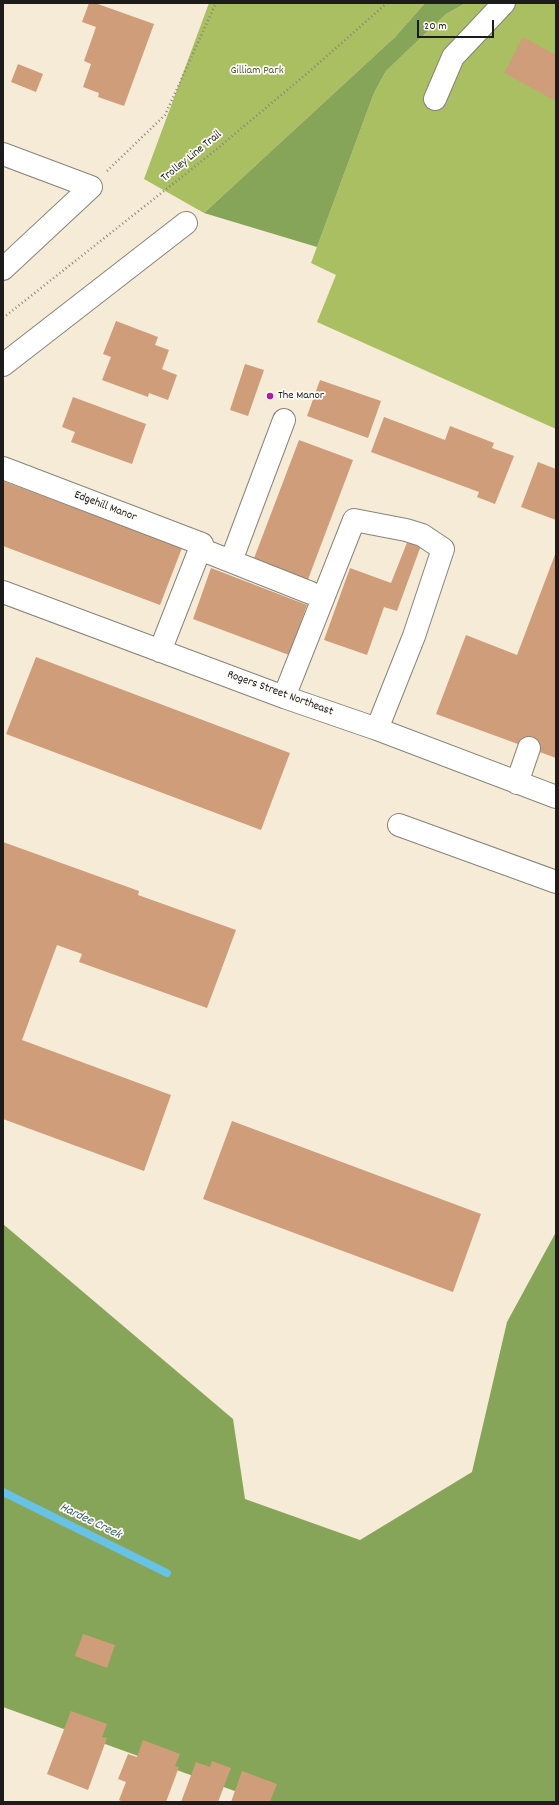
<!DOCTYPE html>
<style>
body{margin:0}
#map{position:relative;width:559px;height:1805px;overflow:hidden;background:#f5ebd7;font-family:Dekko,sans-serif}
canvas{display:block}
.frame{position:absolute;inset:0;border:4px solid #1c1c1c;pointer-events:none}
.scale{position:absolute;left:417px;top:20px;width:77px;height:18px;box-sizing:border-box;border:2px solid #1c1c1c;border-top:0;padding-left:5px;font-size:12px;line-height:14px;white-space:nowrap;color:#1c1c1c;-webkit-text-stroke:3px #fdfcf7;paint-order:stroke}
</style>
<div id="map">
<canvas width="559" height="1805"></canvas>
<div class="frame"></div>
<div class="scale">20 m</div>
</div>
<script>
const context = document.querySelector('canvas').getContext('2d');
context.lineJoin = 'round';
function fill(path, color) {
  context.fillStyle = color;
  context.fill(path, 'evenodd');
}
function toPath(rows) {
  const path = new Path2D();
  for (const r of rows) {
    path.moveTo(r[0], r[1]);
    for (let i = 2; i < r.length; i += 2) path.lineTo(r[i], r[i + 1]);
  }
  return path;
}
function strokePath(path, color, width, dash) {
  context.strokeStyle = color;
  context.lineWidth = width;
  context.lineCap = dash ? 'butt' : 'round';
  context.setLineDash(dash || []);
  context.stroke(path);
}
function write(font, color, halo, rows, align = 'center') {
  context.font = font + ' Dekko,sans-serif';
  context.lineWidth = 3.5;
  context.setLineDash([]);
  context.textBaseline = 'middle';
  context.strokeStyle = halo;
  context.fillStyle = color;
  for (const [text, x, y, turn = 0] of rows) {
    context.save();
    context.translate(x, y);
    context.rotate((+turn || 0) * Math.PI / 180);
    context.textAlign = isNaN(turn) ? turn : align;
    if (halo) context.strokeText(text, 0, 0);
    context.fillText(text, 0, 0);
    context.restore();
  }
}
const green = toPath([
 [209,3,425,3,395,37,204,213,144,179],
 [466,3,556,3,556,429,317,322,336,275,311,263,374,93,386,71,446,14]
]);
const forest = toPath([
 [425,3,466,3,446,14,386,71,374,93,317,247,204,213,395,37],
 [3,1224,233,1419,245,1499,360,1540,472,1472,507,1322,556,1232,556,1802,265,1802,3,1707]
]);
const stream = toPath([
 [3,1492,167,1573]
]);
const building = toPath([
 [89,3,95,3,154,24,124,106,98,97,99,93,83,87,91,64,84,61,96,27,82,22],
 [523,37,556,55,556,101,504,73],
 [18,64,43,74,36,92,11,82],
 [116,321,158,337,155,345,169,350,162,369,177,375,168,400,149,393,148,397,102,380,111,357,103,354],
 [245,364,264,370,248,416,230,410],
 [320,380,381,401,368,438,307,416],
 [73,397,146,424,132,464,71,442,75,432,62,427],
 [384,417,445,440,450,426,494,443,492,448,514,456,495,504,477,497,479,492,371,452],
 [299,440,353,460,307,582,253,561],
 [538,462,556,469,556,520,521,507],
 [3,481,182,548,160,605,3,546],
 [410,535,423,540,397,611,384,607,367,655,324,640,350,568,391,583],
 [556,552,556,758,436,714,466,635,517,655],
 [211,568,307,605,289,655,193,619],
 [36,657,290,753,261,830,6,734],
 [3,842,139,891,138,895,236,930,207,1008,79,962,82,954,57,945,22,1040,171,1095,144,1171,3,1119],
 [232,1121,481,1214,453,1292,203,1199],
 [83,1634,115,1645,107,1668,75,1656],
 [71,1711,107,1724,102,1737,107,1738,88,1790,47,1774],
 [143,1740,180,1754,175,1766,179,1767,166,1802,123,1802,119,1800,126,1782,118,1779,128,1754,137,1757],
 [212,1761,231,1768,218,1802,181,1802,196,1762,210,1767],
 [242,1771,277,1784,270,1802,231,1802]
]);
const path = toPath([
 [107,171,165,115,216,3],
 [3,318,212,153,311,70,387,3]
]);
const minor = toPath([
 [435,99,453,57,504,3],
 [3,154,91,187,3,269],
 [3,365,186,223],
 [3,468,202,544,160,651],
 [200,549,311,593],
 [231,561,284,420],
 [3,592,284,697,377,729,556,797],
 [284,697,354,520,406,530,422,535,443,549,414,636,377,729],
 [517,783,529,748],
 [399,825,556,882]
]);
const markers = [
 [270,396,4,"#b5179e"]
];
const parkNames = [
 ["Gilliam Park",257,71]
];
const streetNames = [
 ["Trolley Line Trail",192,157,-39],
 ["Edgehill Manor",105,507,21],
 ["Rogers Street Northeast",280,694,20]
];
const poiNames = [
 ["The Manor",278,396]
];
const waterNames = [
 ["Hardee Creek",90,1522,26]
];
fill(green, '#aabe62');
fill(forest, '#87a558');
strokePath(stream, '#68c2e5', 8);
fill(building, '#d09d7b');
strokePath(minor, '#88847a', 24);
strokePath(path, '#88847a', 2.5, [1, 3]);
strokePath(minor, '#fff', 22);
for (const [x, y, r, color] of markers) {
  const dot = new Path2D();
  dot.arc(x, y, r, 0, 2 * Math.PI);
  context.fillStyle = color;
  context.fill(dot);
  strokePath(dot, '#fdfcf7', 1.5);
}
write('12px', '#555d38', '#fdfcf7', parkNames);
write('12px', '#1c1c1c', '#fdfcf7', streetNames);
write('12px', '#1c1c1c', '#fdfcf7', poiNames, 'left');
write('italic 13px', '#3a5e6c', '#fdfcf7', waterNames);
</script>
